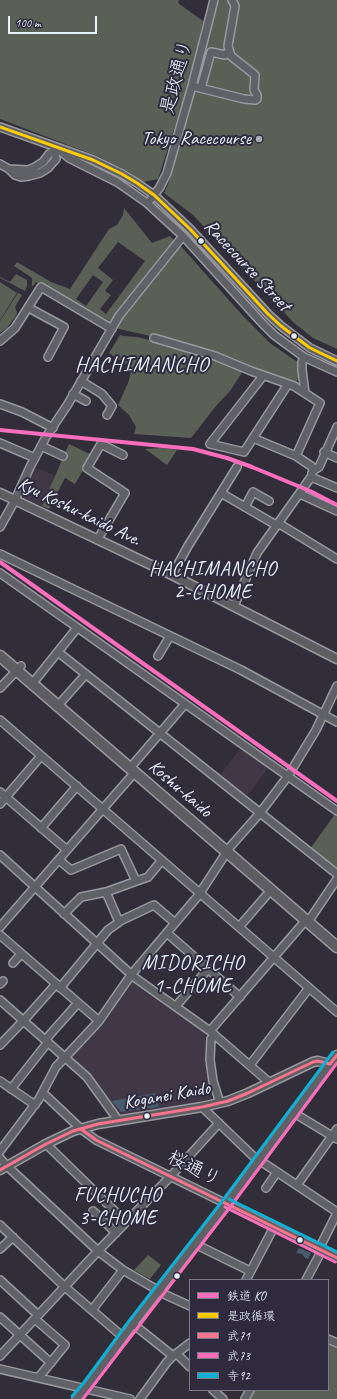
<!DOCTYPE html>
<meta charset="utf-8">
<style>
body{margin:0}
#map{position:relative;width:337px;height:1399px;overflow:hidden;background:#312e39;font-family:Caveat,"Klee One",sans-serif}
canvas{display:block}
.legend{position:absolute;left:189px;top:1279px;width:140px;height:112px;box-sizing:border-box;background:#2f2a3d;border:1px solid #797a88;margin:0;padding:5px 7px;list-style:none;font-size:12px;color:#e8f1f8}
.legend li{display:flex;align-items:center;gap:8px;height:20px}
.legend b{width:20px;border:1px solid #797a88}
.scale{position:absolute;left:8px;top:16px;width:89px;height:18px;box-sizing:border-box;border:2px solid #e8f1f8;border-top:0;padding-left:5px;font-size:12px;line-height:14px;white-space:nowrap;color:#e8f1f8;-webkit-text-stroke:3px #2f2a3d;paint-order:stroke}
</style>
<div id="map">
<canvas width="337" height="1399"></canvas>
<ul class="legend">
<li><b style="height:5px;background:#fb6ebc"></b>鉄道 KO</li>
<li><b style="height:5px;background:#fc0"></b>是政循環</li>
<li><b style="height:5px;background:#fc738d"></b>武71</li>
<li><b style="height:5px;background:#fb6dba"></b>武73</li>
<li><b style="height:5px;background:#0dafd3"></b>寺92</li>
</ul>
<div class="scale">100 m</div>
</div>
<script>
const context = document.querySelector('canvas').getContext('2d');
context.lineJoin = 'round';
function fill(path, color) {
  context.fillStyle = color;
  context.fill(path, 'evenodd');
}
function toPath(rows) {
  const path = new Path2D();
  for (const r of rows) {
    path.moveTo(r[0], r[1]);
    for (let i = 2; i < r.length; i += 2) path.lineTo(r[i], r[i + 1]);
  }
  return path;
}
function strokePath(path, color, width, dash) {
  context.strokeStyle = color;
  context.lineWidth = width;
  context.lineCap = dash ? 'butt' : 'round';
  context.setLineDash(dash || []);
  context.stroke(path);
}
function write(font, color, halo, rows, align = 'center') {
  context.font = font + ' Caveat,"Klee One",sans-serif';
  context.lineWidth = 4;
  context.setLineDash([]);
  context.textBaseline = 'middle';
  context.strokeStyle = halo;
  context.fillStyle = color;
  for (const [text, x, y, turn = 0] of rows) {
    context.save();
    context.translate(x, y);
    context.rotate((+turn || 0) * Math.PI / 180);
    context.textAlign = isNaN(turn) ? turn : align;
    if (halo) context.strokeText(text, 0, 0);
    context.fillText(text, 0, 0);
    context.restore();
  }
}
const built = toPath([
 [34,467,56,476,42,506,20,496],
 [242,747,269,767,246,797,219,776],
 [132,981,135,982,209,1034,208,1061,212,1086,209,1090,212,1100,120,1116,90,1076,71,1058,71,1055,103,1025,123,993]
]);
const green = toPath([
 [0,0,179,0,178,3,203,21,191,77,158,179,144,182,129,172,97,156,0,119],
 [216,0,337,0,337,349,313,338,294,323,193,215,164,193,169,182,192,96],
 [124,208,152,243,170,236,176,242,110,324,36,282,33,286,32,286,32,278,14,266,17,262,51,282,70,289,109,229,117,225,123,215],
 [118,242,145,261,106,314,100,309,111,295,105,291,113,280,98,268],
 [93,275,103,282,86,306,76,299],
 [178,243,243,316,270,343,299,363,299,376,297,381,293,383,194,346,115,328,121,315],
 [16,274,27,280,27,286,25,291,0,278,0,277,10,282],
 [0,282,17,293,0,320],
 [18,293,22,295,15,307,17,313,15,317,7,328,0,333,0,321],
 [120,335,124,336,137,337,154,341,214,358,243,371,230,391,216,406,191,438,134,434,136,427,129,415,118,405,128,383,131,372,129,366,109,353],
 [69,444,92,455,75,484,65,478,49,509,42,506],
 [162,448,177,450,167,465,145,449],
 [335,814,337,815,337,870,310,849],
 [148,1255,161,1265,150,1279,134,1270],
 [328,1341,337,1346,337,1399,248,1399,252,1390,328,1390]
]);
const water = toPath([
 [156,1093,159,1107,121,1112,112,1101],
 [299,1248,311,1253,308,1259,305,1258,302,1254,296,1253]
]);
const minor = toPath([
 [192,86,244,99,255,100,257,99,257,95,254,90,255,75,231,56,228,46,235,6,232,0],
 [201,88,211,52,225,55,229,51],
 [0,127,93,160,122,174,137,183,154,195,190,229,268,314,281,326,310,348,337,361],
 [58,149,69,158,117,182,147,203,183,236,261,322,274,335,304,357,337,372],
 [0,164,9,169,15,175,21,177,29,176,40,173,48,168,56,159,55,150,56,147],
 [9,169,28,170,35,167,43,162,49,154,55,150],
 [151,199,160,187,167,173,192,86,214,0],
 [29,308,64,327,48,357],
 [154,338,215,356,251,371,294,386,320,403,296,456],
 [0,341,15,328,41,287,112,329],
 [304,357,302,362,302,370,305,393],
 [263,376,210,444,244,452,288,384],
 [81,381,102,394,112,406,107,415],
 [73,394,86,401],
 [0,404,22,412,53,428],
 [253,438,296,456,311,466,314,470],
 [0,443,35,458],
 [41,446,63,456],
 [324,452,337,458],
 [312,473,314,470,319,467,337,427],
 [221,493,276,525],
 [300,494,337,511],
 [245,507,253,492,269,501],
 [278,523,337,559],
 [0,527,14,502,30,467,46,437,68,404,119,316,183,236],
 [98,539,125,493,87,468,101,444,123,455],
 [0,554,241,670,337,722],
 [0,573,337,811],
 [172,575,188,546,237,467],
 [234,606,257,553,311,477,337,488],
 [58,652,337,874],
 [158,656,170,636],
 [32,684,77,628],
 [0,688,21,666],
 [62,701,86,674],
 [0,720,337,1012],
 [130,768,185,704],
 [0,792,67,850],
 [0,804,41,756],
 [41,828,77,786],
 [0,855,134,977,210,1031,270,1083],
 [59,860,71,870,121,849,136,881],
 [106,892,119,922],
 [64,914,81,897,106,892,148,877,162,860],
 [308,922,337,879],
 [0,927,135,772],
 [239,927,271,890],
 [167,933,240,997],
 [0,935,99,1021],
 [13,963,21,954],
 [0,984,3,981],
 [60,988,108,930,122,920,154,905,175,923],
 [0,1000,87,1077,118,1120],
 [176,1006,208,969],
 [210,1031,306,920],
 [214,1034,211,1039,210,1060,213,1081,220,1103],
 [45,1040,78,1003],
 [0,1045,26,1018,56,984],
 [250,1065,309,988],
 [0,1081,35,1105],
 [11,1089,48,1042],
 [43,1093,81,1129,96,1140,337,1258],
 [202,1107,253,1156,337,1212],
 [294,1113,337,1139],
 [46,1144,126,1222],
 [0,1151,39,1099,56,1067,99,1021,131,975,198,896,230,847,260,813,288,776,316,730,337,686],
 [0,1158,7,1166,98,1251,123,1270,166,1295,190,1306],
 [297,1185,337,1129],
 [266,1188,277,1172],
 [93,1211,116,1233],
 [0,1225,65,1287,123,1337],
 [195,1244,250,1271],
 [0,1249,13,1237],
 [319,1249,337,1213],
 [0,1280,38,1315],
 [246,1280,274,1227],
 [306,1280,322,1250],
 [92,1310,123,1270],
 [0,1317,51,1363],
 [35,1319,65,1345,39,1377],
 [133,1324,173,1356],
 [328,1339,337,1343],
 [177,1354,190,1367],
 [0,1356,98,1251,171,1176,219,1123],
 [0,1369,130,1399],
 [213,1390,223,1399],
 [76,1399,86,1388,133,1324,227,1203,330,1064],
 [140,1399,167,1362,173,1356,190,1343],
 [245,1399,250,1390]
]);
const major = toPath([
 [0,493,172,575,337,659],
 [0,1170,46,1144,73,1131,98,1124,202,1107,228,1101,248,1093,313,1062,318,1061,330,1064,337,1055]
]);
const highway = toPath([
 [0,656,337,947]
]);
const bus1 = toPath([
 [0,127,93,160,122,174,137,183,154,195,190,229,268,314,281,326,310,348,337,361]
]);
const bus2 = toPath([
 [81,1129,96,1140,337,1258],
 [0,1170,46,1144,73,1131,98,1124,202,1107,228,1101,248,1093,313,1062,318,1061,330,1064,337,1055]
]);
const bus3 = toPath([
 [225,1207,335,1262],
 [83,1399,231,1206,337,1063]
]);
const bus4 = toPath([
 [229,1199,337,1252],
 [72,1396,82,1385,129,1321,223,1200,333,1052]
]);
const rail1 = toPath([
 [0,430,193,449,227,458,252,467,310,491,337,505],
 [0,562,337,801]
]);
const markers = [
 [259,139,4,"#a8adb5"],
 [201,241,3.5,"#e8f1f8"],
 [294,336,3.5,"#e8f1f8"],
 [147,1116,3.5,"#e8f1f8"],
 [300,1240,3.5,"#e8f1f8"],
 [177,1276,3.5,"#e8f1f8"]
];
const streetNames = [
 ["是政通り",177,77,-75],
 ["Racecourse Street",247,266,47],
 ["Kyu Koshu-kaido Ave.",79,512,26],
 ["Koshu-kaido",180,789,41],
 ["Koganei Kaido",167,1096,-10],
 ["桜通り",194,1169,26]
];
const poiNames = [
 ["Tokyo Racecourse",251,139]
];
const neighbourhoodNames = [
 ["HACHIMANCHO",213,570],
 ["2-CHOME",213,593],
 ["MIDORICHO",193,964],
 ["1-CHOME",193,987],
 ["FUCHUCHO",118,1196],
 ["3-CHOME",118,1219]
];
const quarterNames = [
 ["HACHIMANCHO",142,365]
];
fill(built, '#413847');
fill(green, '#5b6056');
fill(water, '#475d6e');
strokePath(minor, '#98999f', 10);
strokePath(major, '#98999f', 11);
strokePath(highway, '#98999f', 13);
strokePath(minor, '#606067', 7);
strokePath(major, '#5d5c60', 8);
strokePath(highway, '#5d5c60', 10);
strokePath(bus1, '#fc0', 3);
strokePath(bus2, '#fc738d', 3);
strokePath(bus3, '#fb6dba', 3);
strokePath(bus4, '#0dafd3', 3);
strokePath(rail1, '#fb6ebc', 4);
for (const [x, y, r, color] of markers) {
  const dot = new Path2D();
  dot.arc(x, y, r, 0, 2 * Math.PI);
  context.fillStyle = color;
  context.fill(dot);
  strokePath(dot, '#2f2a3d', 1.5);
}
write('19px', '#e8f1f8', '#2f2a3d', streetNames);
write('19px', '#e8f1f8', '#2f2a3d', poiNames, 'right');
context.letterSpacing = '1px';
write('20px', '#e8f1f8', '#2f2a3d', neighbourhoodNames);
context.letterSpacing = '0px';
context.letterSpacing = '1px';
write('21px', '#e8f1f8', '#2f2a3d', quarterNames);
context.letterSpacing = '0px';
</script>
